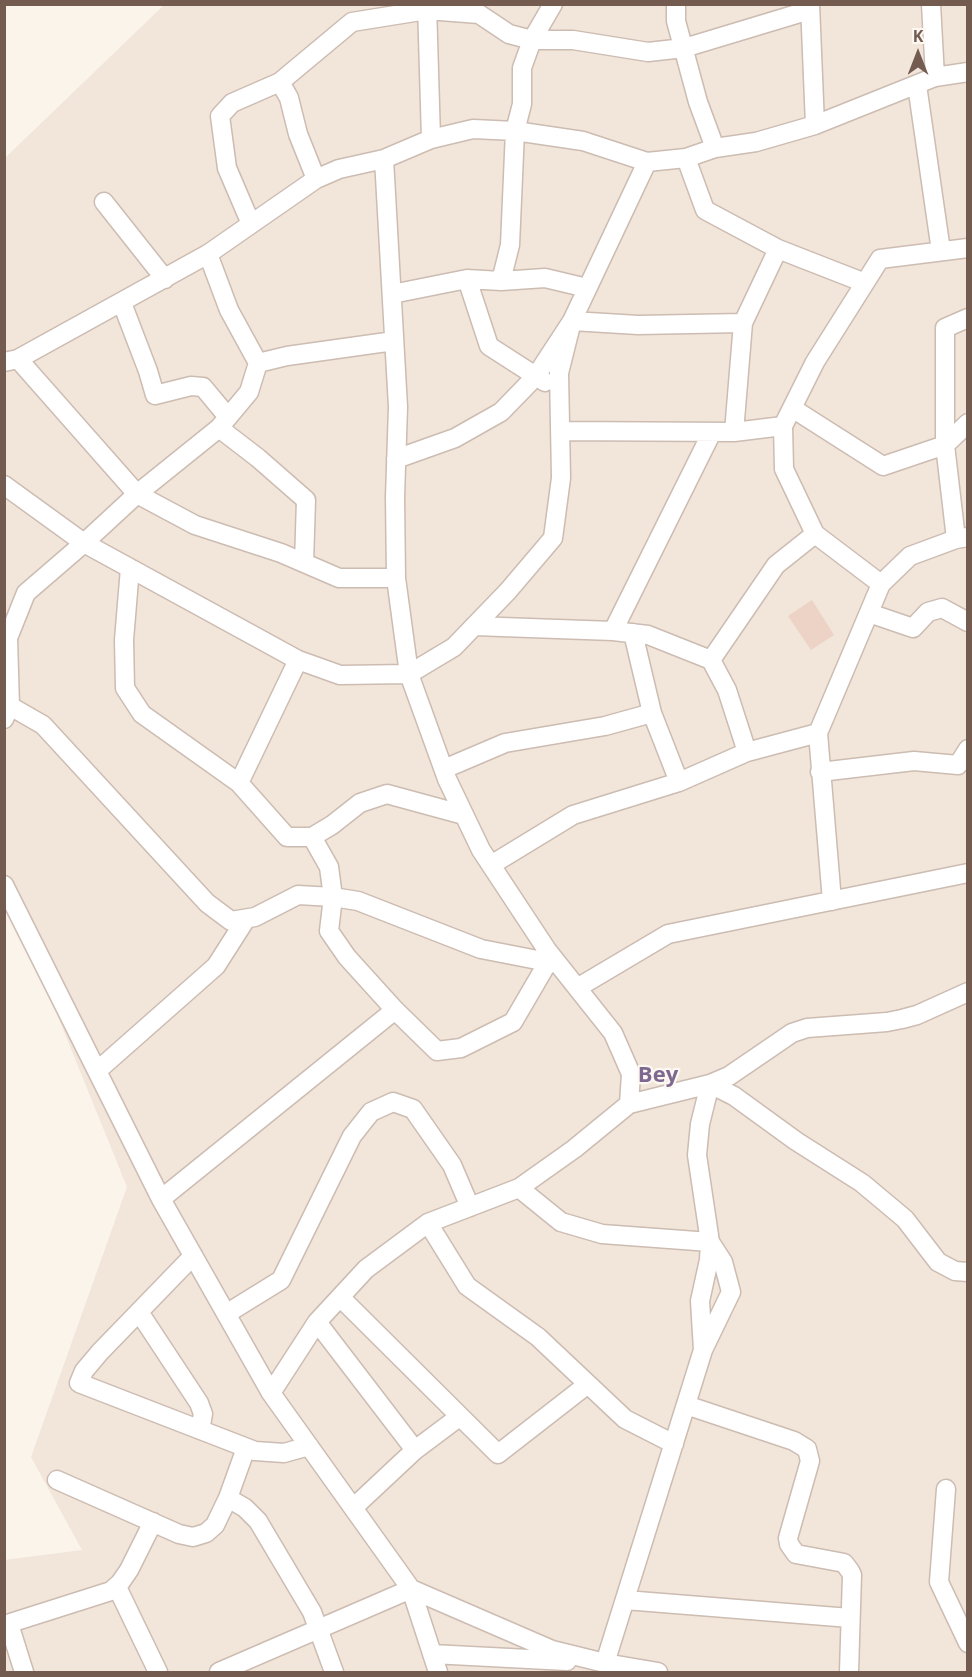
<!DOCTYPE html>
<style>
body{margin:0}
#map{position:relative;width:972px;height:1677px;overflow:hidden;background:#fbf4eb;font-family:"Open Sans",sans-serif}
canvas{display:block}
.frame{position:absolute;inset:0;border:6px solid #735b50;pointer-events:none}
.north{position:absolute;left:888px;top:24px;width:60px;height:60px;-webkit-text-stroke:4px #fdf8f1;paint-order:stroke;rotate:0deg;font-size:16px;font-weight:700;line-height:24px;text-align:center;color:#735b50}
.north::after{content:'';display:block;margin:auto;width:21px;height:27px;background:#735b50;clip-path:polygon(50% 0,100% 100%,50% 72%,0 100%)}
</style>
<div id="map">
<canvas width="972" height="1677"></canvas>
<div class="frame"></div>
<div class="north">K</div>
</div>
<script>
const context = document.querySelector('canvas').getContext('2d');
context.lineJoin = 'round';
function fill(path, color) {
  context.fillStyle = color;
  context.fill(path, 'evenodd');
}
function toPath(rows) {
  const path = new Path2D();
  for (const r of rows) {
    path.moveTo(r[0], r[1]);
    for (let i = 2; i < r.length; i += 2) path.lineTo(r[i], r[i + 1]);
  }
  return path;
}
function strokePath(path, color, width, dash) {
  context.strokeStyle = color;
  context.lineWidth = width;
  context.lineCap = dash ? 'butt' : 'round';
  context.setLineDash(dash || []);
  context.stroke(path);
}
function write(font, color, halo, rows, align = 'center') {
  context.font = font + ' "Open Sans",sans-serif';
  context.lineWidth = 4.5;
  context.setLineDash([]);
  context.textBaseline = 'middle';
  context.strokeStyle = halo;
  context.fillStyle = color;
  for (const [text, x, y, turn = 0] of rows) {
    context.save();
    context.translate(x, y);
    context.rotate((+turn || 0) * Math.PI / 180);
    context.textAlign = isNaN(turn) ? turn : align;
    if (halo) context.strokeText(text, 0, 0);
    context.fillText(text, 0, 0);
    context.restore();
  }
}
const residential = toPath([
 [164,5,967,5,967,1672,5,1672,4,1560,82,1550,31,1457,127,1187,5,886,5,158]
]);
const building = toPath([
 [812,600,834,635,811,650,788,616]
]);
const minor = toPath([
 [427,4,431,139],
 [676,4,676,21,698,102,715,148],
 [810,4,815,125],
 [931,4,935,77],
 [280,82,289,98,298,134,316,179],
 [917,85,941,251],
 [686,158,705,210,778,249,865,283],
 [104,202,165,279],
 [251,224,227,168,220,116,232,103,280,82,352,22,427,10,479,14,509,34,532,40,573,40,648,52,684,48,810,10],
 [208,254,229,310,258,363,287,356,394,341],
 [467,279,489,346,545,382],
 [501,281,510,245,515,131,522,104,522,68,532,40,553,4],
 [392,294,467,279,501,281,545,278,587,288],
 [122,303,148,371,155,395,191,386,203,387,228,417],
 [18,359,137,494,195,525,281,553,339,578,396,578],
 [4,362,18,359,208,254,316,179,339,169,384,159,431,139,473,129,515,131,583,141,647,162,686,158,715,148,756,142,815,125,935,77,968,72],
 [792,408,883,466,945,445,968,423],
 [219,428,258,458,306,500,304,563],
 [560,431,734,432,783,426],
 [734,432,743,323,778,249],
 [396,459,455,438,501,412,536,376,572,321,638,325,743,323],
 [4,485,84,543,298,660,340,675,409,674,454,647,508,591,553,538,561,478,559,373,572,321,647,162],
 [956,539,945,445,945,328,968,318],
 [130,568,124,640,125,688,142,714,239,783,287,837,312,837,332,825,360,803,387,794,464,815],
 [881,584,815,534,784,469,783,426,815,362,880,259,968,248],
 [869,613,913,628,928,612,942,608,968,622],
 [474,626,613,631,648,635,711,660,727,690,747,752],
 [613,631,712,432],
 [633,633,652,713,679,782],
 [711,660,776,565,815,534],
 [10,706,43,725,207,903,231,921,255,917,298,895,333,897,358,901,481,949,558,964],
 [4,719,10,706,8,638,26,593,84,543,137,494,219,428,249,392,258,363],
 [444,769,505,743,605,726,652,713],
 [820,772,914,761,958,765,968,749],
 [239,783,298,660],
 [312,837,329,867,333,897,329,931,347,957,395,1010,437,1051,461,1048,513,1022,548,962],
 [491,865,573,815,679,782,747,752,818,733],
 [4,885,161,1199,271,1393,411,1589,438,1672],
 [832,901,818,733,881,584,910,556,956,539,968,537],
 [577,988,668,934,968,873],
 [97,1071,216,966,246,919],
 [629,1104,710,1084,729,1076,792,1033,807,1028,887,1022,902,1019,917,1015,968,992],
 [519,1188,561,1222,602,1234,710,1242],
 [161,1199,395,1010],
 [428,1223,467,1286,538,1337,625,1419,674,1444],
 [193,1256,100,1352,84,1371,79,1383,255,1451,284,1453,309,1446],
 [340,1297,498,1454,588,1384],
 [139,1312,199,1403,203,1414,200,1430],
 [226,1314,281,1280,352,1136,371,1112,393,1102,413,1109,452,1165,470,1207],
 [317,1322,415,1450],
 [703,1350,700,1301,709,1260,710,1242,697,1155,700,1124,710,1084,734,1096,796,1141,862,1183,905,1219,938,1262,955,1271,968,1272],
 [271,1393,317,1322,366,1269,428,1223,519,1188,574,1149,629,1104,631,1074,613,1033,547,950,481,850,447,779,409,674,396,578,395,497,398,407,384,159],
 [686,1405,794,1441,807,1449,810,1461,788,1538,789,1544,796,1554,839,1562,844,1563,850,1571,852,1575,849,1672],
 [57,1480,179,1534,193,1537,206,1533,215,1525,228,1498,246,1448],
 [946,1489,939,1582,968,1643],
 [228,1498,245,1508,258,1521,312,1612,334,1672],
 [353,1508,415,1450,459,1417],
 [117,1587,158,1672],
 [625,1600,850,1618],
 [9,1624,24,1672],
 [4,1625,111,1591,120,1583,129,1570,153,1522],
 [432,1654,567,1661],
 [605,1663,703,1350,731,1292,723,1262,710,1242],
 [219,1672,411,1589,552,1650,605,1663,658,1672]
]);
const districtNames = [
 ["Bey",658,1076]
];
fill(residential, '#f2e5da');
fill(building, '#edd3c5');
strokePath(minor, '#ccbcb2', 21);
strokePath(minor, '#fff', 18);
write('bold 22px', '#7f688f', '#fdf8f1', districtNames);
</script>
